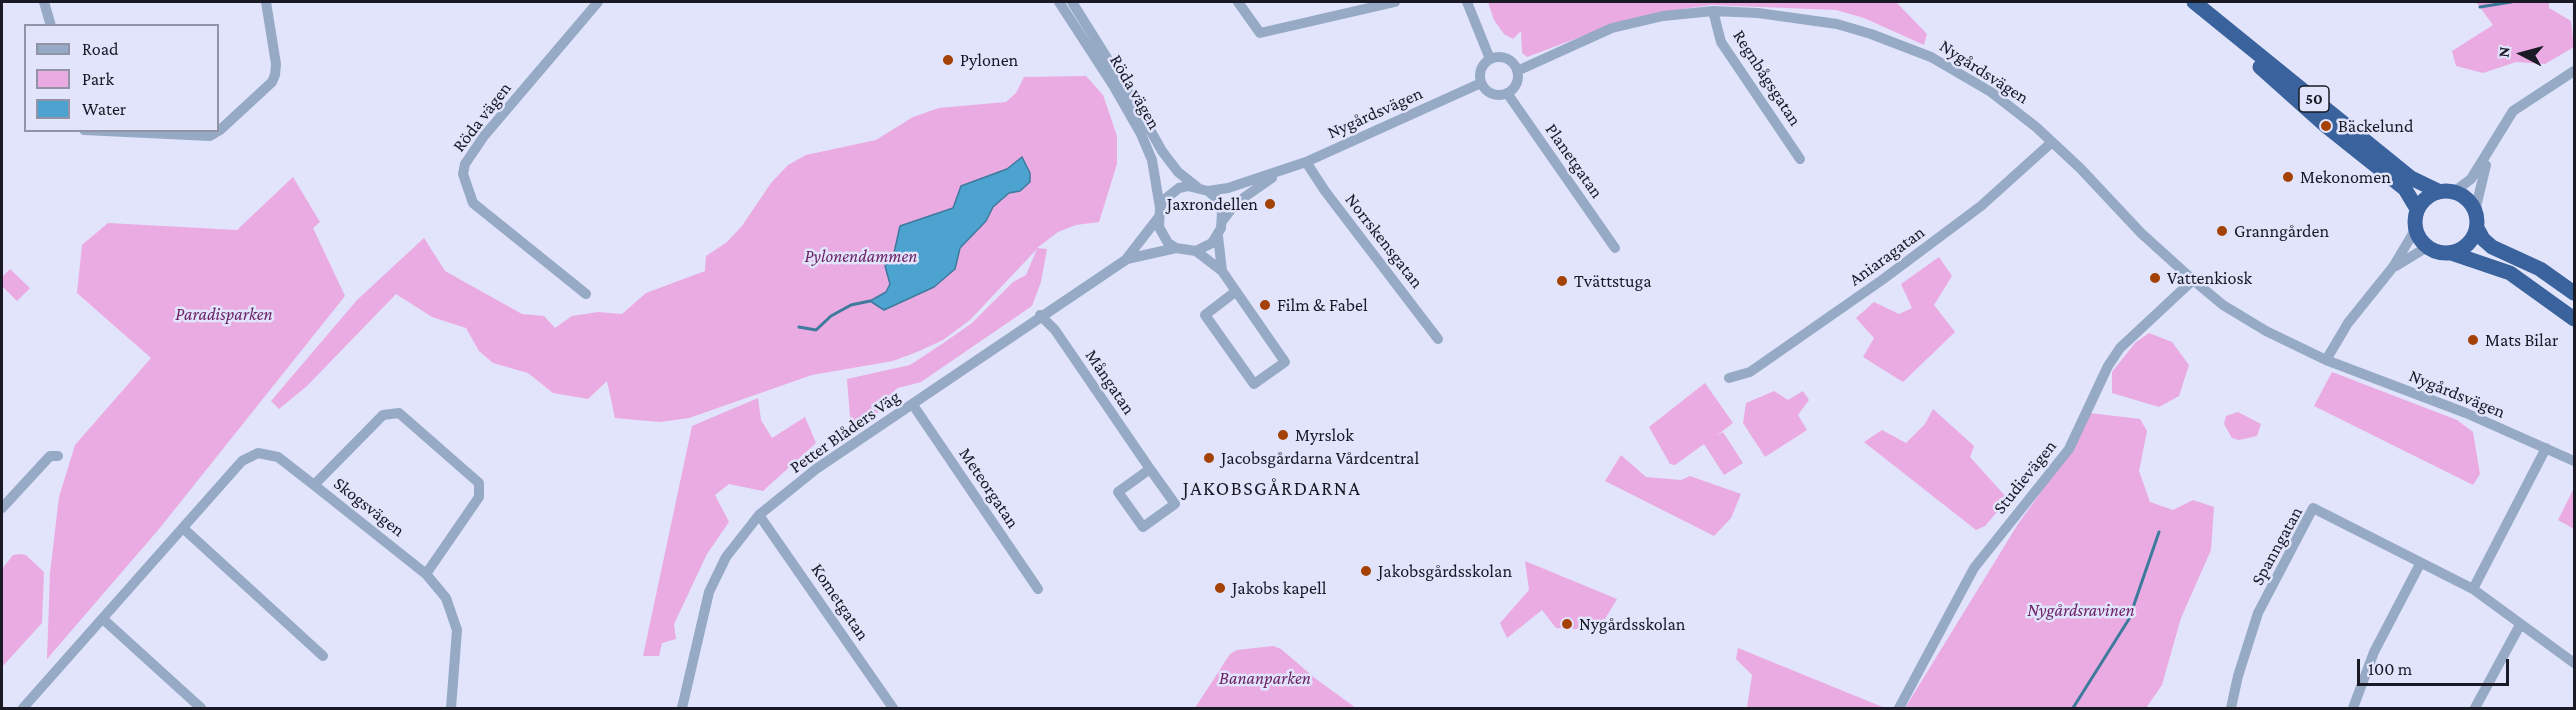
<!DOCTYPE html>
<meta charset="utf-8">
<style>
body{margin:0}
#map{position:relative;width:2576px;height:710px;overflow:hidden;background:#e2e4fc;font-family:"Crimson Pro",serif}
canvas{display:block}
.frame{position:absolute;inset:0;border:3px solid #191a25;pointer-events:none}
.legend{position:absolute;left:24px;top:24px;width:195px;height:108px;box-sizing:border-box;background:#e2e4fc;border:2px solid #9293a6;margin:0;padding:8px 10px;list-style:none;font-size:18px;color:#191a25}
.legend li{display:flex;align-items:center;gap:12px;height:30px}
.legend b{width:30px;border:2px solid #9293a6}
.north{position:absolute;left:2492px;top:24px;width:60px;height:60px;-webkit-text-stroke:4px #e2e4fc;paint-order:stroke;rotate:276deg;font-size:16px;font-weight:700;line-height:24px;text-align:center;color:#191a25}
.north::after{content:'';display:block;margin:auto;width:21px;height:27px;background:#191a25;clip-path:polygon(50% 0,100% 100%,50% 72%,0 100%)}
.scale{position:absolute;left:2357px;top:659px;width:152px;height:27px;box-sizing:border-box;border:3px solid #191a25;border-top:0;padding-left:8px;font-size:18px;line-height:21px;white-space:nowrap;color:#191a25;-webkit-text-stroke:4px #e2e4fc;paint-order:stroke}
</style>
<div id="map">
<canvas width="2576" height="710"></canvas>
<div class="frame"></div>
<ul class="legend">
<li><b style="height:8px;background:#96aac6"></b>Road</li>
<li><b style="height:16px;background:#eaaae2"></b>Park</li>
<li><b style="height:16px;background:#4da3cf"></b>Water</li>
</ul>
<div class="north">N</div>
<div class="scale">100 m</div>
</div>
<script>
const context = document.querySelector('canvas').getContext('2d');
context.lineJoin = 'round';
function fill(path, color) {
  context.fillStyle = color;
  context.fill(path, 'evenodd');
}
function toPath(rows) {
  const path = new Path2D();
  for (const r of rows) {
    if (r.length === 3) {
      path.moveTo(r[0] + r[2], r[1]);
      path.arc(r[0], r[1], r[2], 0, 2 * Math.PI);
      continue;
    }
    path.moveTo(r[0], r[1]);
    for (let i = 2; i < r.length; i += 2) path.lineTo(r[i], r[i + 1]);
  }
  return path;
}
function strokePath(path, color, width, dash) {
  context.strokeStyle = color;
  context.lineWidth = width;
  context.lineCap = dash ? 'butt' : 'round';
  context.setLineDash(dash || []);
  context.stroke(path);
}
function write(font, color, halo, rows, align = 'center') {
  context.font = font + ' "Crimson Pro",serif';
  context.lineWidth = 5;
  context.setLineDash([]);
  context.textBaseline = 'middle';
  context.strokeStyle = halo;
  context.fillStyle = color;
  for (const [text, x, y, turn = 0] of rows) {
    context.save();
    context.translate(x, y);
    context.rotate((+turn || 0) * Math.PI / 180);
    context.textAlign = isNaN(turn) ? turn : align;
    if (halo) context.strokeText(text, 0, 0);
    context.fillText(text, 0, 0);
    context.restore();
  }
}
const green = toPath([
 [1488,2,1896,2,1927,34,1924,45,1864,18,1836,10,1711,5,1669,11,1615,24,1527,57,1522,53,1521,31,1513,39,1504,34,1494,20],
 [2476,2,2549,2,2549,8,2571,21,2574,47,2545,64,2516,62,2483,73,2456,66,2452,51,2493,25],
 [1086,76,1103,95,1117,136,1117,164,1099,222,1076,225,1058,232,1037,248,1047,249,1041,282,1032,306,921,382,898,388,887,397,884,409,851,429,847,379,910,365,942,344,972,323,1013,282,1026,275,1037,249,970,320,943,340,917,352,893,361,812,375,689,418,660,422,615,418,607,381,588,399,553,393,528,373,493,363,479,351,466,328,432,317,396,294,307,386,279,409,271,401,357,300,424,238,445,271,522,314,544,316,555,328,572,316,598,312,622,314,646,293,705,271,706,256,727,242,742,226,771,183,788,165,806,155,876,140,913,117,939,108,1006,102,1016,93,1024,77],
 [293,177,320,222,313,228,345,296,159,529,47,659,50,573,59,497,75,445,151,358,77,293,82,245,108,223,237,230],
 [1939,257,1952,276,1934,305,1955,332,1903,382,1863,357,1874,338,1856,318,1874,302,1899,314,1912,308,1901,284],
 [10,269,30,288,17,301,2,286,2,277],
 [2149,333,2172,342,2189,365,2179,396,2159,407,2112,393,2112,372,2135,343],
 [2332,372,2457,420,2473,432,2480,474,2473,485,2314,406],
 [1705,383,1733,423,1716,436,1723,432,1743,463,1724,475,1704,444,1675,465,1670,464,1649,427],
 [1774,391,1788,400,1803,391,1809,400,1798,415,1807,430,1765,457,1743,423,1746,403],
 [758,398,761,420,772,438,805,417,816,443,763,491,729,484,715,495,729,522,707,554,674,624,676,639,662,643,659,656,643,656,692,426],
 [1933,409,1974,446,1970,457,2008,499,1985,526,1976,530,1864,442,1882,430,1906,443,1925,424],
 [2238,412,2261,424,2257,436,2239,440,2232,438,2224,424,2226,416],
 [2090,413,2140,419,2147,431,2139,471,2150,502,2173,510,2193,500,2214,507,2211,550,2181,618,2162,685,2146,708,1905,708,2018,524,2074,446],
 [1621,455,1646,477,1681,480,1690,476,1741,494,1731,518,1714,536,1605,481],
 [2574,488,2574,529,2558,520],
 [19,554,26,555,44,572,42,623,2,667,2,569,13,555],
 [1525,561,1617,599,1605,619,1576,629,1556,628,1542,610,1507,638,1500,623,1529,590],
 [1273,646,1281,649,1316,679,1356,708,1195,708,1230,654,1237,650],
 [1738,648,1885,708,1747,708,1752,675,1736,659]
]);
const water = toPath([
 [1022,157,1030,173,1030,182,1020,191,1009,193,993,207,986,221,960,248,955,269,934,287,884,310,870,301,886,292,890,284,885,266,894,253,900,226,953,208,961,186,1007,169,1022,157]
]);
const stream = toPath([
 [2480,7,2511,2],
 [799,327,816,330,831,316,851,305,870,301],
 [2073,708,2129,619,2159,532]
]);
const minor = toPath([
 [44,2,51,26],
 [1059,2,1113,85,1141,134,1152,160,1160,208],
 [1072,2,1132,98,1162,151,1178,172,1197,187],
 [1238,2,1260,33,1395,2],
 [1467,2,1490,59],
 [1713,11,1721,42,1800,159],
 [1499,76,19],
 [1517,71,1612,28,1663,16,1713,11,1758,13,1837,24,1871,34,1931,57,1991,92,2036,127,2080,168,2141,233,2193,280,2223,305,2266,331,2326,360,2466,413,2574,461],
 [1507,93,1615,248],
 [84,130,210,136,220,130,272,82,275,75,276,64,266,2],
 [1306,162,1325,191,1438,339],
 [1208,191,1228,188,1306,162,1481,83],
 [2455,191,2471,179,2513,111,2574,71],
 [2475,211,2486,165],
 [1223,220,1236,203,1272,178],
 [1218,236,1222,271],
 [1196,251,1222,271,1285,362,1254,384,1205,315,1235,292],
 [1127,258,1158,218],
 [2396,266,2427,247],
 [586,294,473,203,463,174,465,164,484,136,598,2],
 [1040,315,1055,330,1150,469,1118,492,1143,527,1175,504,1150,469],
 [2326,360,2348,323,2393,267,2415,230],
 [1729,378,1750,372,1882,280,1981,206,2052,142],
 [913,405,1038,589],
 [314,485,383,415,399,413,479,483,479,497,426,574],
 [2,508,50,456,58,456],
 [759,515,893,708],
 [184,529,323,656],
 [2473,589,2546,448],
 [103,619,201,708],
 [23,708,242,461,258,453,278,457,314,485,426,574,446,598,457,630,451,708],
 [682,708,709,592,726,557,759,515,816,469,1127,259,1176,248,1196,251,1212,243,1221,228,1222,213,1215,197,1208,191,1188,186,1179,188,1164,200,1160,208,1159,227,1168,243,1176,248],
 [1899,708,1974,568,2069,449,2108,366,2120,348,2193,280],
 [2231,708,2238,676,2258,613,2313,508,2473,589,2574,663],
 [2353,708,2374,652,2420,564],
 [2475,708,2520,625]
]);
const highway = toPath([
 [2194,2,2411,178,2438,191],
 [2260,67,2326,126,2405,189,2417,209],
 [2446,222,31],
 [2477,228,2483,239,2492,247,2540,269,2574,293],
 [2451,253,2510,273,2574,319]
]);
const markers = [
 [948,60,6,"#a44105"],
 [2326,126,6,"#a44105"],
 [2288,177,6,"#a44105"],
 [1270,204,6,"#a44105"],
 [2222,231,6,"#a44105"],
 [2155,278,6,"#a44105"],
 [1562,281,6,"#a44105"],
 [1265,305,6,"#a44105"],
 [2473,340,6,"#a44105"],
 [1283,435,6,"#a44105"],
 [1209,458,6,"#a44105"],
 [1366,571,6,"#a44105"],
 [1220,588,6,"#a44105"],
 [1567,624,6,"#a44105"]
];
const shields = [
 [2314,99,30]
];
const shieldNames = [
 ["50",2314,99]
];
const poiNames = [
 ["Pylonen",960,60],
 ["Bäckelund",2338,126],
 ["Mekonomen",2300,177],
 ["Jaxrondellen",1258,204,"right"],
 ["Granngården",2234,231],
 ["Vattenkiosk",2167,278],
 ["Tvättstuga",1574,281],
 ["Film & Fabel",1277,305],
 ["Mats Bilar",2485,340],
 ["Myrslok",1295,435],
 ["Jacobsgårdarna Vårdcentral",1221,458],
 ["Jakobsgårdsskolan",1378,571],
 ["Jakobs kapell",1232,588],
 ["Nygårdsskolan",1579,624]
];
const streetNames = [
 ["Nygårdsvägen",1984,72,33],
 ["Regnbågsgatan",1767,78,57],
 ["Röda vägen",1135,92,60],
 ["Nygårdsvägen",1375,113,-24],
 ["Röda vägen",482,117,-52],
 ["Planetgatan",1574,161,55],
 ["Norrskensgatan",1384,241,52],
 ["Aniaragatan",1887,256,-36],
 ["Mångatan",1110,382,56],
 ["Nygårdsvägen",2457,394,22],
 ["Petter Blåders Väg",845,432,-35],
 ["Studievägen",2025,477,-51],
 ["Meteorgatan",989,488,56],
 ["Skogsvägen",369,507,38],
 ["Spanngatan",2277,546,-61],
 ["Kometgatan",840,602,56]
];
const parkNames = [
 ["Pylonendammen",861,256],
 ["Paradisparken",224,314],
 ["Nygårdsravinen",2081,610],
 ["Bananparken",1265,678]
];
const neighbourhoodNames = [
 ["JAKOBSGÅRDARNA",1272,489]
];
fill(green, '#eaaae2');
fill(water, '#4da3cf');
strokePath(water, '#3d7a9c', 1.5);
strokePath(stream, '#3d7a9c', 3);
strokePath(minor, '#96aac6', 10);
strokePath(highway, '#3a629d', 15);
for (const [x, y, r, color] of markers) {
  const dot = new Path2D();
  dot.arc(x, y, r, 0, 2 * Math.PI);
  context.fillStyle = color;
  context.fill(dot);
  strokePath(dot, '#e2e4fc', 2);
}
for (const [x, y, w] of shields) {
  const box = new Path2D();
  box.roundRect(x - w / 2, y - 13, w, 26, 4.5);
  context.fillStyle = '#e2e4fc';
  context.fill(box);
  strokePath(box, '#191a25', 1.5);
}
write('bold 16px', '#191a25', null, shieldNames);
write('18px', '#191a25', '#e2e4fc', poiNames, 'left');
write('18px', '#191a25', '#e2e4fc', streetNames);
write('italic 18px', '#6c2266', '#e2e4fc', parkNames);
context.letterSpacing = '1.5px';
write('20px', '#191a25', '#e2e4fc', neighbourhoodNames);
context.letterSpacing = '0px';
</script>
